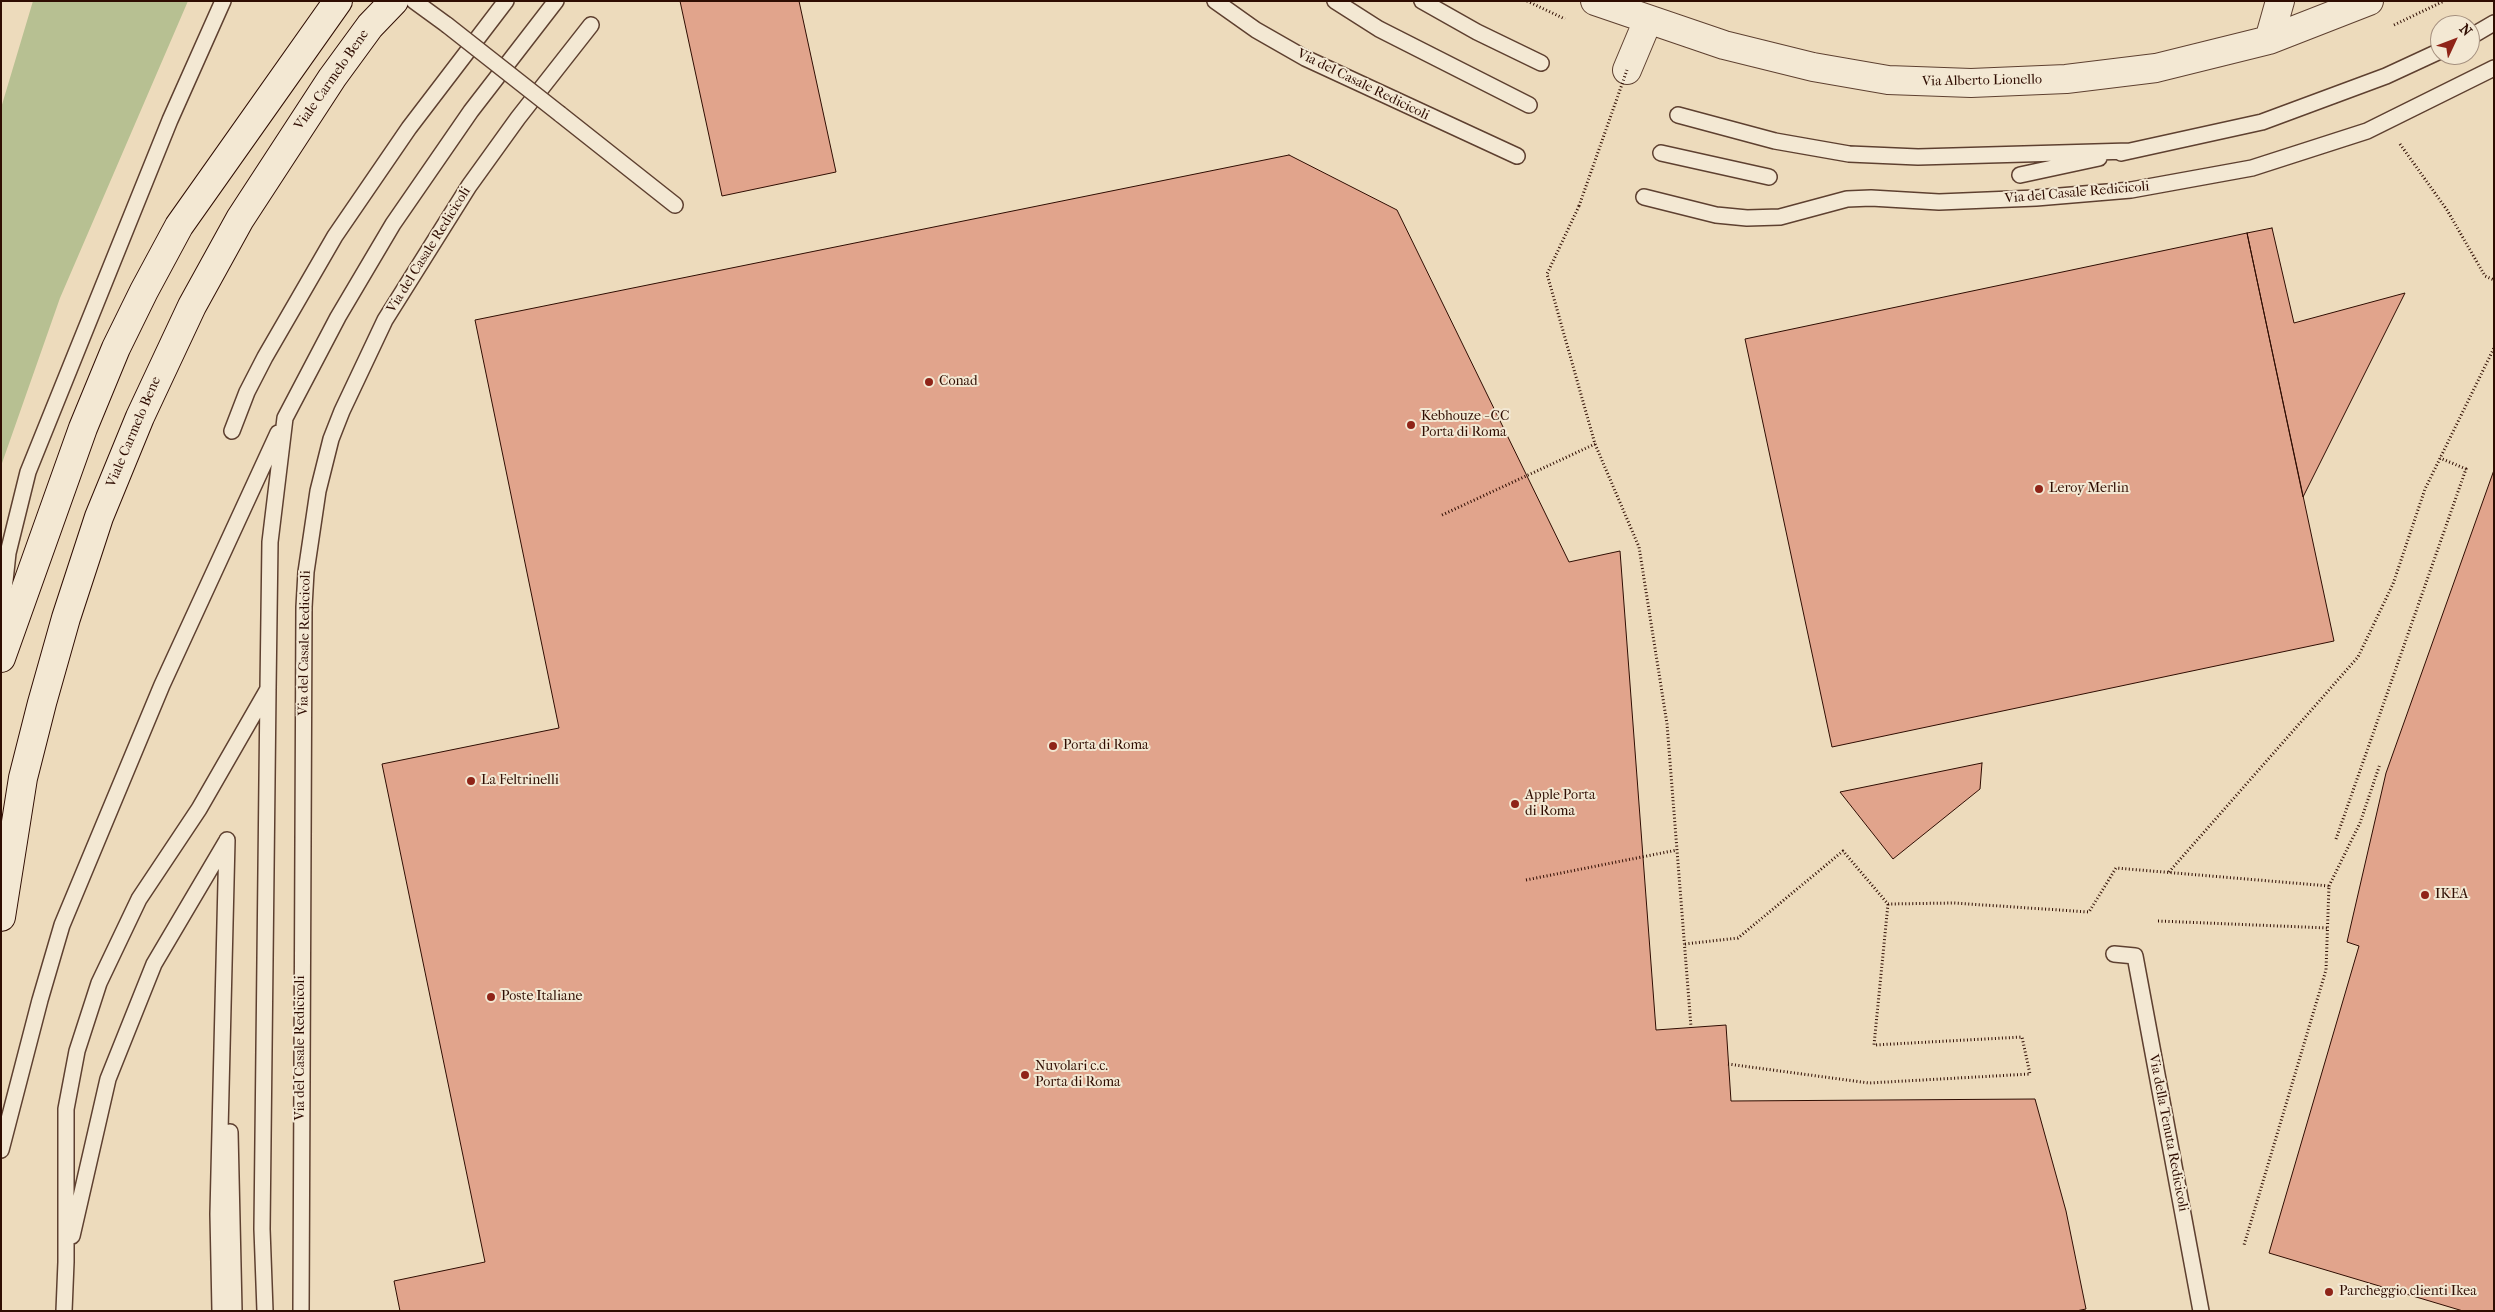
<!DOCTYPE html>
<style>
body{margin:0}
#map{position:relative;width:2495px;height:1312px;overflow:hidden;background:#eddbbc;font-family:"IM FELL French Canon",serif}
canvas{display:block}
.frame{position:absolute;inset:0;border:2px solid #2f0d02;pointer-events:none}
.north{position:absolute;left:2430px;top:15px;width:50px;height:50px;box-sizing:border-box;background:#f3e8d3;border:1px solid #a5907f;border-radius:50%;rotate:47deg;font-size:14px;font-weight:700;line-height:20px;text-align:center;color:#2f0d02}
.north::after{content:'';display:block;margin:auto;width:18px;height:22px;background:#8f2418;clip-path:polygon(50% 0,100% 100%,50% 72%,0 100%)}
</style>
<div id="map">
<canvas width="2495" height="1312"></canvas>
<div class="frame"></div>
<div class="north">N</div>
</div>
<script>
const context = document.querySelector('canvas').getContext('2d');
context.lineJoin = 'round';
function fill(path, color) {
  context.fillStyle = color;
  context.fill(path, 'evenodd');
}
function toPath(rows) {
  const path = new Path2D();
  for (const r of rows) {
    path.moveTo(r[0], r[1]);
    for (let i = 2; i < r.length; i += 2) path.lineTo(r[i], r[i + 1]);
  }
  return path;
}
function strokePath(path, color, width, dash) {
  context.strokeStyle = color;
  context.lineWidth = width;
  context.lineCap = dash ? 'butt' : 'round';
  context.setLineDash(dash || []);
  context.stroke(path);
}
function write(font, color, halo, rows, align = 'center') {
  context.font = font + ' "IM FELL French Canon",serif';
  context.lineWidth = 4;
  context.setLineDash([]);
  context.textBaseline = 'middle';
  context.strokeStyle = halo;
  context.fillStyle = color;
  for (const [text, x, y, turn = 0] of rows) {
    context.save();
    context.translate(x, y);
    context.rotate((+turn || 0) * Math.PI / 180);
    context.textAlign = isNaN(turn) ? turn : align;
    if (halo) context.strokeText(text, 0, 0);
    context.fillText(text, 0, 0);
    context.restore();
  }
}
const green = toPath([
 [33,1,188,1,60,298,1,466,1,108]
]);
const building = toPath([
 [680,1,799,1,836,172,722,196,680,1],
 [1289,155,1397,210,1569,562,1620,551,1656,1030,1726,1025,1731,1101,2035,1099,2066,1211,2086,1309,2076,1311,400,1311,394,1281,485,1262,382,764,559,728,475,320,1289,155],
 [2272,228,2294,323,2405,293,2303,497,2247,233,2272,228],
 [2247,233,2334,641,1832,747,1745,339,2247,233],
 [2494,470,2494,1311,2463,1311,2269,1253,2359,946,2347,942,2386,773,2494,470],
 [1982,763,1980,789,1893,859,1840,792,1982,763]
]);
const path = toPath([
 [1527,1,1565,19],
 [2394,25,2444,1],
 [2400,144,2447,210,2485,276,2494,280],
 [1579,206,1547,274,1595,444,1639,547,1667,724,1691,1027],
 [1442,515,1595,444],
 [2336,839,2466,469,2440,458],
 [2169,872,2358,657,2393,584,2425,489,2494,348],
 [1526,880,1677,850],
 [2329,886,2360,823,2380,764],
 [2158,921,2328,928],
 [1685,944,1738,938,1843,851,1888,904,1954,903,2089,912,2116,868,2329,886,2326,970,2244,1245],
 [1728,1064,1869,1083,2030,1074,2022,1037,1874,1045,1888,904]
]);
const lane = toPath([
 [414,1,447,25],
 [1215,1,1256,30,1305,58,1517,156],
 [1335,1,1379,29,1529,105],
 [1422,1,1477,32,1541,63],
 [2470,37,2494,23],
 [560,114,675,205],
 [1678,115,1775,141,1849,154,1918,157,2130,151],
 [1661,153,1769,177],
 [2121,153,2262,122,2386,76,2440,51],
 [2020,175,2099,158],
 [1644,197,1716,215,1747,218,1780,217,1847,199,1871,198,1939,202,2036,198,2131,190,2252,168,2367,131,2494,68],
 [232,431,247,392,265,357,335,236,409,128,506,1],
 [1,618,8,553,28,472,170,120,223,1],
 [2114,954,2135,956,2201,1311],
 [230,1132,234,1311],
 [1,1150,40,1000,62,925,162,685,278,433],
 [72,1236,108,1079,154,964,226,842],
 [64,1311,66,1262,66,1109,77,1051,99,983,139,899,199,809,268,689,270,542,285,418,338,317,393,224,471,111,556,1],
 [220,1311,218,1214,227,840],
 [265,1311,262,1229,268,690],
 [301,1311,304,607,306,572,318,491,331,439,342,411,385,320,469,186,518,118,591,25]
]);
const street = toPath([
 [1595,1,1724,45,1813,67,1888,80,1971,83,2066,79,2156,68,2269,40,2369,1],
 [2269,40,2280,1],
 [1627,70,1648,20]
]);
const secondary = toPath([
 [1,658,83,428,116,348,144,291,179,226,338,1],
 [1,917,23,778,42,703,66,618,99,517,140,417,192,306,240,219,332,78,370,26,394,1]
]);
const pathBridge = toPath([
 [1579,206,1627,70]
]);
const laneBridge = toPath([
 [447,25,560,114]
]);
const markers = [
 [929,382,5,"#8f2418"],
 [1411,425,5,"#8f2418"],
 [2039,489,5,"#8f2418"],
 [1053,746,5,"#8f2418"],
 [471,781,5,"#8f2418"],
 [1515,804,5,"#8f2418"],
 [2425,895,5,"#8f2418"],
 [491,997,5,"#8f2418"],
 [1025,1075,5,"#8f2418"],
 [2329,1292,5,"#8f2418"]
];
const streetNames = [
 ["Viale Carmelo Bene",332,80,-55],
 ["Via Alberto Lionello",1982,81,-1],
 ["Via del Casale Redicicoli",1363,85,26],
 ["Via del Casale Redicicoli",2077,193,-5],
 ["Via del Casale Redicicoli",429,250,-58],
 ["Viale Carmelo Bene",134,432,-67],
 ["Via del Casale Redicicoli",305,643,-89],
 ["Via del Casale Redicicoli",301,1048,-90],
 ["Via della Tenuta Redicicoli",2168,1133,79]
];
const poiNames = [
 ["Conad",939,382],
 ["Kebhouze - CC",1421,417],
 ["Porta di Roma",1421,433],
 ["Leroy Merlin",2049,489],
 ["Porta di Roma",1063,746],
 ["La Feltrinelli",481,781],
 ["Apple Porta",1525,796],
 ["di Roma",1525,812],
 ["IKEA",2435,895],
 ["Poste Italiane",501,997],
 ["Nuvolari c.c.",1035,1067],
 ["Porta di Roma",1035,1083],
 ["Parcheggio clienti Ikea",2339,1292]
];
fill(green, '#b7c092');
fill(building, '#e1a48c');
strokePath(building, '#2f0d02', 1);
strokePath(lane, '#5e4030', 18);
strokePath(street, '#5e4030', 30);
strokePath(secondary, '#2f0d02', 30);
strokePath(path, '#2f0d02', 3, [1, 2.5]);
strokePath(lane, '#f3e8d3', 15);
strokePath(street, '#f3e8d3', 28);
strokePath(secondary, '#f3e8d3', 28);
strokePath(laneBridge, '#5e4030', 18, []);
strokePath(pathBridge, '#2f0d02', 3, [1, 2.5]);
strokePath(laneBridge, '#f3e8d3', 15);
for (const [x, y, r, color] of markers) {
  const dot = new Path2D();
  dot.arc(x, y, r, 0, 2 * Math.PI);
  context.fillStyle = color;
  context.fill(dot);
  strokePath(dot, '#f3e8d3', 2);
}
write('14px', '#2f0d02', '#f3e8d3', streetNames);
write('14px', '#2f0d02', '#f3e8d3', poiNames, 'left');
</script>
